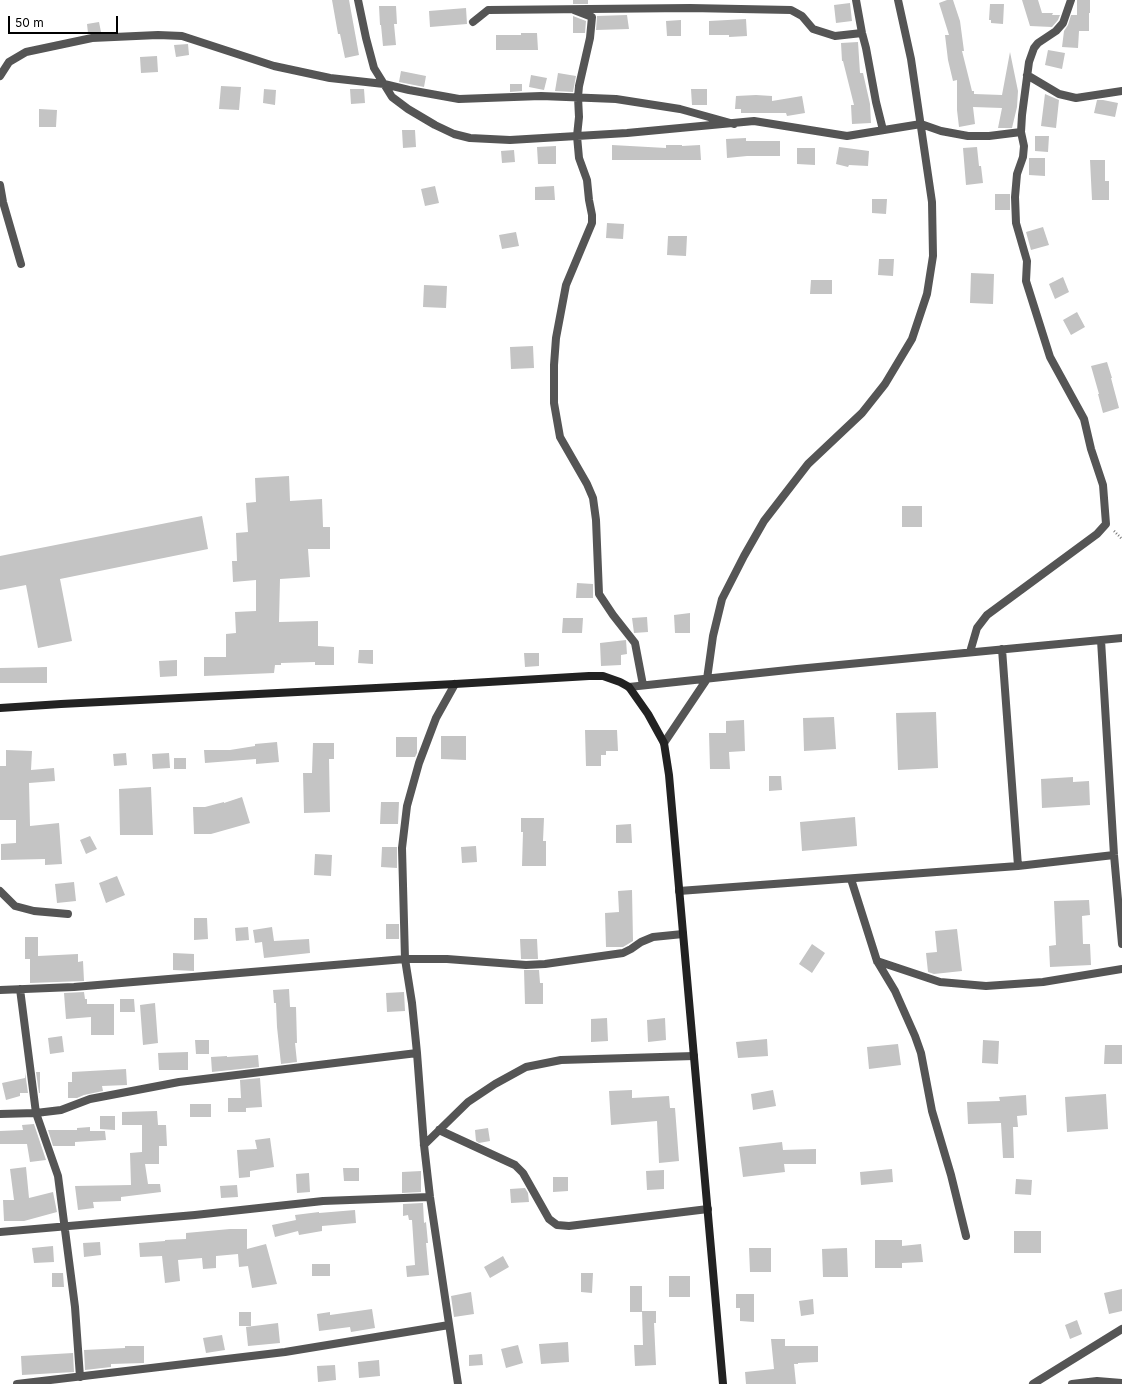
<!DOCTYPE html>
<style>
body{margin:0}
#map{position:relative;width:1122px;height:1384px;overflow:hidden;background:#fff;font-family:Inter,sans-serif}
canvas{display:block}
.scale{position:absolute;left:8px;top:16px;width:110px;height:18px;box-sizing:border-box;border:2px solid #000;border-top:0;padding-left:5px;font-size:12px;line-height:14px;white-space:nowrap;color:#000;-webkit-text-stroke:3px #fff;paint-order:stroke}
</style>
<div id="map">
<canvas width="1122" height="1384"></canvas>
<div class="scale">50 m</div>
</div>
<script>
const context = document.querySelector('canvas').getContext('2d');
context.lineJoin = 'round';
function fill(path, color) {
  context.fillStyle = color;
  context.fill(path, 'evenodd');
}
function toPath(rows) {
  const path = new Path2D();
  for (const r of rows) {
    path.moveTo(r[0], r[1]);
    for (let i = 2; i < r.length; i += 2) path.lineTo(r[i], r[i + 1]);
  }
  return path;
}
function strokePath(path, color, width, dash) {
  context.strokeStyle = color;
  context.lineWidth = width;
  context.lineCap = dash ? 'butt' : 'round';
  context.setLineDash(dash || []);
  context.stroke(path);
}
const building = toPath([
 [332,0,349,0,359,55,345,58,340,34,338,34],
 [573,0,588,0,588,4,573,4],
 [947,0,953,0,960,21,964,51,962,51,972,91,974,91,974,94,1002,95,1010,52,1018,91,1017,107,1012,128,998,128,1002,108,973,107,975,124,959,127,957,110,957,80,953,81,948,60,945,35,949,35,939,3],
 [1022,0,1038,0,1042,13,1053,13,1052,15,1060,15,1058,20,1052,27,1030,26],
 [1077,0,1090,0,1090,13,1089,13,1089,31,1079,31,1078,48,1062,47,1064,31,1068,25,1071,15,1077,15],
 [850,3,852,21,836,23,834,5],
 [990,4,1004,4,1003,24,991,23,991,20,989,20],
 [379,6,396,6,397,24,394,24,396,45,383,46,381,25,380,25],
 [466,8,467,24,430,27,429,11],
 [627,15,629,29,596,30,597,16],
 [573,16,586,21,585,33,573,33],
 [746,19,747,36,729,37,729,35,709,35,709,21],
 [681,20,681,36,667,36,666,21],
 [99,22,101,32,88,33,87,24],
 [521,33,537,33,538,50,496,50,496,35,521,35],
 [858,42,860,73,863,73,870,104,871,123,852,124,851,105,854,105,843,61,842,61,841,43],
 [188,44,189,55,176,57,174,45],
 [1048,50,1065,53,1062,69,1045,65],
 [157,56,158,72,141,73,140,57],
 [401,71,426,76,424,87,399,82],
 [558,73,576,76,573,92,555,91],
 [531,75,547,78,544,90,529,87],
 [510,84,522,84,522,91,510,92],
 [221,86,241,87,239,110,219,109],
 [264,89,276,90,275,105,263,103],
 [350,89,364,89,365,103,351,104],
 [691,89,707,89,707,105,692,105],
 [1045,94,1059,100,1056,128,1041,126],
 [756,95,772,96,772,101,802,96,805,113,787,116,786,113,741,113,741,109,735,109,736,96],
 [1097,100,1103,100,1118,103,1115,117,1094,113],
 [39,109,57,110,56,127,39,127],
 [402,130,415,130,416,147,403,148],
 [1035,136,1049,136,1048,152,1035,151],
 [746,138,746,141,780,141,780,156,747,156,727,158,726,139],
 [612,145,666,148,666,145,682,145,682,146,700,145,701,160,612,160],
 [556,146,556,164,538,164,537,147],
 [839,147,869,151,868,166,849,165,848,167,836,164],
 [977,147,979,166,981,166,983,183,966,185,963,148],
 [797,148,815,148,815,165,797,164],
 [514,150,515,162,502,163,501,151],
 [1029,158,1045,158,1045,176,1029,175],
 [1090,160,1105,160,1105,181,1109,181,1109,200,1092,200],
 [435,186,439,203,425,206,421,189],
 [554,186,555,200,535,200,535,187],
 [995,194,1010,194,1010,210,995,210],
 [872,199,887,199,886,214,872,213],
 [607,223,624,224,623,239,606,238],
 [1043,227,1049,245,1031,250,1026,232],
 [516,232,519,246,502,249,499,235],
 [668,236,687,236,686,256,667,255],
 [879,259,894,259,893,276,878,275],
 [971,273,994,274,993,304,970,303],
 [1063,277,1069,292,1055,299,1049,284],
 [811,280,832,280,832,294,810,294],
 [424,285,447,286,446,308,423,307],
 [1077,312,1085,327,1071,335,1063,320],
 [533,346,534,368,511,369,510,347],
 [1107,362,1112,378,1111,378,1119,408,1103,413,1098,394,1099,394,1091,366],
 [289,476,290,501,322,499,323,527,330,527,330,549,308,549,310,577,280,579,279,622,318,621,318,646,334,647,334,665,315,665,315,662,281,663,281,665,275,665,274,673,204,676,204,657,226,657,226,634,236,633,235,612,256,611,256,580,233,582,232,561,237,561,236,533,248,532,246,503,256,502,255,478],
 [902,506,922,506,922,527,902,527],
 [202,516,208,549,60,579,72,641,38,648,26,585,0,590,0,556],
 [577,583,593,584,593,598,576,598],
 [690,613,690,633,675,633,674,615],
 [647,617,648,632,634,633,632,618],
 [563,618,583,618,582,633,562,633],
 [626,640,627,654,621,655,621,665,601,666,600,643],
 [359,650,373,650,373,664,358,663],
 [524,653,539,653,539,666,525,667],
 [177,660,177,676,160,677,159,661],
 [47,667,47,683,0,683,0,668],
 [936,712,938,768,898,770,896,713],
 [834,717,836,749,804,751,803,718],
 [744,720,745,751,729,752,730,769,710,769,709,733,726,733,726,721],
 [585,730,617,730,618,751,606,751,606,755,601,755,601,766,586,766],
 [441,736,466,736,466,760,441,759],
 [396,737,417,737,417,753,415,757,396,757],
 [277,742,279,762,256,764,256,759,205,763,204,750,230,750,255,746,255,744],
 [313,743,334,743,334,759,329,759,330,812,304,813,303,773,312,773],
 [6,750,32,751,31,770,54,768,55,781,29,783,30,826,59,823,62,864,45,865,45,859,1,860,1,844,16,843,16,820,0,820,0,766,6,766],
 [126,753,127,765,114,766,113,754],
 [169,753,170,768,153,769,152,754],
 [174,758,186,758,186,769,174,769],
 [769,776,781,776,782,790,769,791],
 [1073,777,1073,782,1089,781,1090,805,1042,808,1041,779],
 [151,787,153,835,120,835,119,789],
 [242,797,250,823,211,834,194,834,193,807,205,807,224,802,224,803],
 [381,802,399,802,398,824,380,824],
 [855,817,857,846,802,851,800,822],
 [521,818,544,818,543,841,546,841,546,866,522,866,523,832,521,832],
 [631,824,632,843,616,843,616,825],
 [90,836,97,849,86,854,80,840],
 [476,846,477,862,462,863,461,847],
 [382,847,397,847,397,868,381,867],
 [315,854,332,855,331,876,314,875],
 [117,876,125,895,106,903,99,883],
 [74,882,76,901,57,903,55,884],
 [632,890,633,941,623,947,606,947,605,913,619,912,618,891],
 [1089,900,1090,915,1082,916,1083,944,1090,944,1091,965,1050,967,1049,946,1056,945,1054,901],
 [194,918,207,918,208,939,194,940],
 [386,924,399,924,399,939,386,939],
 [248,927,249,940,236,941,235,928],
 [272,927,274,941,309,939,310,953,264,958,262,942,255,943,253,930],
 [957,929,962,971,934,974,928,972,926,953,937,952,935,931],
 [25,937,38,937,38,956,78,954,78,962,83,961,84,981,30,983,30,959,25,959],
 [520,939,537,939,538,959,521,959],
 [812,944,825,953,812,973,799,964],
 [173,953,194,954,194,971,173,970],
 [524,970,539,970,540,983,543,983,543,1004,525,1004],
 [289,989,290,1007,296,1007,297,1043,295,1043,297,1062,281,1064,277,1027,276,1003,274,1003,273,990],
 [84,992,85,999,87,999,87,1004,114,1004,114,1035,91,1035,91,1017,66,1019,64,993],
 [404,992,405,1011,387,1012,386,993],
 [120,999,134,999,135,1012,120,1012],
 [155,1003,158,1043,143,1045,140,1005],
 [607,1018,608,1041,591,1042,591,1019],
 [665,1018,666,1040,648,1042,647,1020],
 [62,1036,64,1052,50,1054,48,1038],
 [767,1039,768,1056,738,1058,736,1042],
 [195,1040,209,1040,209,1054,196,1054],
 [983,1040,999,1041,998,1064,982,1063],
 [898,1044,901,1065,869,1069,867,1047],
 [1105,1045,1122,1045,1122,1064,1104,1064],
 [188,1052,188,1070,159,1070,158,1053],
 [258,1055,259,1067,212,1072,211,1057,227,1056,227,1057],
 [126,1069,127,1085,102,1086,103,1091,84,1095,77,1098,68,1098,68,1082,72,1082,72,1072],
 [25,1072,28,1093,20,1093,20,1096,6,1100,2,1083,25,1078],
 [36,1072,40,1072,40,1093,39,1093],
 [260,1078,262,1107,246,1108,246,1112,228,1112,228,1098,241,1098,240,1080],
 [632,1090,632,1098,669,1096,670,1108,675,1108,679,1161,659,1163,657,1121,611,1125,609,1091],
 [773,1090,776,1106,753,1110,751,1094],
 [1106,1094,1108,1129,1067,1132,1065,1097],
 [1026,1095,1027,1115,1017,1116,1018,1127,1013,1127,1014,1158,1003,1158,1001,1123,968,1124,967,1102,1000,1101,999,1097],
 [190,1104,211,1104,211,1117,190,1117],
 [157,1111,158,1125,166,1125,167,1146,159,1146,159,1164,145,1164,148,1184,160,1184,161,1192,121,1197,121,1201,93,1202,94,1208,78,1210,75,1186,131,1185,130,1153,142,1152,142,1125,122,1125,122,1112],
 [100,1116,115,1116,115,1130,100,1129],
 [34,1124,46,1160,30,1162,27,1144,0,1144,0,1131,23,1130,22,1125],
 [90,1127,90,1131,105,1131,106,1140,75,1142,75,1146,53,1146,48,1130,77,1130,77,1128],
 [488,1128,490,1141,479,1143,476,1141,475,1130],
 [270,1138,274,1167,250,1171,250,1177,239,1178,237,1150,257,1149,255,1140],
 [782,1142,783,1150,816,1149,816,1164,784,1164,785,1172,743,1177,739,1147],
 [26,1167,29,1198,53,1192,57,1212,24,1221,4,1221,3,1200,14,1200,10,1169],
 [343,1168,359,1168,359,1181,344,1181],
 [892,1169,893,1182,861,1185,860,1172],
 [664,1170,664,1189,647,1190,646,1171],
 [421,1171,421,1192,402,1193,402,1172],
 [309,1173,310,1192,297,1193,296,1174],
 [553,1177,568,1177,568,1191,553,1192],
 [1016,1179,1032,1180,1031,1195,1015,1194],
 [237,1185,238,1197,221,1198,220,1186],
 [525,1188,528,1193,529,1202,511,1203,510,1189],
 [422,1203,423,1203,424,1223,426,1222,428,1243,426,1243,429,1275,407,1277,406,1266,415,1265,412,1220,409,1220,408,1215,403,1216,403,1204],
 [355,1210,356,1223,322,1226,322,1231,299,1235,298,1231,275,1237,272,1225,296,1220,295,1215,319,1212,319,1213],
 [230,1229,247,1229,247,1249,266,1244,277,1284,252,1288,248,1266,239,1267,238,1254,216,1256,216,1268,203,1269,202,1258,178,1260,180,1281,165,1283,162,1256,140,1257,139,1243,165,1241,165,1240,186,1239,186,1233],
 [1014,1231,1041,1231,1041,1253,1014,1253],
 [875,1240,902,1240,902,1246,921,1244,923,1262,902,1263,902,1268,875,1268],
 [100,1242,101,1255,84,1257,83,1243],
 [53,1246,54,1262,34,1263,32,1248],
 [749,1248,771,1248,771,1272,750,1272],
 [847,1248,848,1277,823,1277,822,1249],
 [503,1256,509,1267,490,1278,484,1267],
 [312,1264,330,1264,330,1276,312,1276],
 [52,1273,63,1273,64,1287,52,1287],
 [581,1273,593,1273,592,1293,581,1292],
 [669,1276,690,1276,690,1297,669,1297],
 [630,1286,642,1286,642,1312,630,1312],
 [1122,1289,1122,1311,1109,1314,1104,1293],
 [471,1292,474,1314,454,1317,451,1296],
 [736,1294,754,1294,754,1322,740,1321,740,1308,736,1308],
 [813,1299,814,1314,801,1316,799,1301],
 [372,1309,375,1328,351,1332,350,1327,319,1331,317,1314,330,1312,330,1315],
 [642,1311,656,1311,656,1323,654,1323,656,1365,635,1366,634,1345,643,1345],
 [239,1312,251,1312,251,1326,239,1326],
 [1077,1320,1082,1334,1070,1339,1065,1325],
 [278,1323,280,1343,248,1346,246,1327],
 [222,1335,225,1350,206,1353,203,1338],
 [771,1339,785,1339,785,1346,818,1346,818,1362,798,1363,798,1364,794,1364,796,1384,746,1384,745,1372,774,1369],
 [568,1342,569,1362,541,1364,539,1344],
 [518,1345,523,1363,506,1368,501,1349],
 [125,1346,144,1346,144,1363,111,1364,111,1367,85,1370,84,1350,125,1348],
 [73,1353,74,1372,22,1375,21,1356],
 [482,1354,483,1365,469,1366,469,1355],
 [379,1360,380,1376,359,1378,358,1362],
 [335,1365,336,1380,318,1382,317,1366]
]);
const path = toPath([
 [1114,531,1122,539]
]);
const minor = toPath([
 [358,0,366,38,374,68,392,97,408,109,435,125,454,134,470,138,510,140,577,136,627,133,754,121,847,136,921,124,941,131,968,136,989,136,1021,132],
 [856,0,862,33,866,48,876,102,883,130],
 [574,10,592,17,590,38,579,86,578,97,579,117,577,136,579,158,587,180,589,200,592,215,592,223,566,285,556,338,554,365,554,403,560,437,587,484,593,498,596,520,599,594,613,615,635,643,643,685],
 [473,22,488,10,690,8,791,10,802,16,813,29,835,36,862,33],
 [1027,75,1059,94,1076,98,1122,91],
 [0,76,9,62,26,52,92,38,158,35,182,36,274,66,330,78,384,84,409,90,459,99,541,96,616,99,680,109,734,124],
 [0,185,3,202,21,264],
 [1101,640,1114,855,1122,944],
 [1002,649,1018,866],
 [970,652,977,628,987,615,1097,534,1106,524,1103,485,1091,449,1084,419,1050,357,1026,281,1027,261,1016,223,1015,197,1017,174,1023,157,1024,146,1021,132,1022,115,1029,62,1034,48,1038,43,1056,31,1063,23,1071,0],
 [455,684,436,718,419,763,407,806,402,848,405,959,412,1003,417,1053,424,1145,430,1197,458,1384],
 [629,687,797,669,1122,638],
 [664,743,707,679,713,636,722,599,744,556,764,521,808,464,862,413,885,384,912,339,927,294,933,256,932,202,911,59,898,0],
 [851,879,877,961,895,991,915,1036,921,1053,932,1111,951,1175,966,1236],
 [0,891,15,906,34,911,68,914],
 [679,891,1018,866,1114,855],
 [877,961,940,982,986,986,1043,982,1122,969],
 [20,989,36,1113,58,1176,75,1307,80,1377],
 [0,990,74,987,405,959,447,959,526,965,545,964,623,953,631,949,641,942,653,937,683,934],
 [0,1114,36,1113,61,1110,90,1099,179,1082,417,1053],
 [439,1130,515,1165,523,1173,549,1219,557,1225,569,1226,708,1209],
 [424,1145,468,1102,495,1084,526,1067,561,1060,694,1056],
 [0,1232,195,1215,323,1201,430,1197],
 [17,1384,285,1352,449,1325],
 [1033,1384,1122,1329],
 [1072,1384,1097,1381,1122,1383]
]);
const secondary = toPath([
 [0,708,61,704,455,684,589,676,603,676,620,682,629,687,648,714,664,743,669,775,723,1384]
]);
fill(building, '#c4c4c4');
strokePath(path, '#777', 2.5, [1, 2]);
strokePath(minor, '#555', 8);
strokePath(secondary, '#222', 8);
</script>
